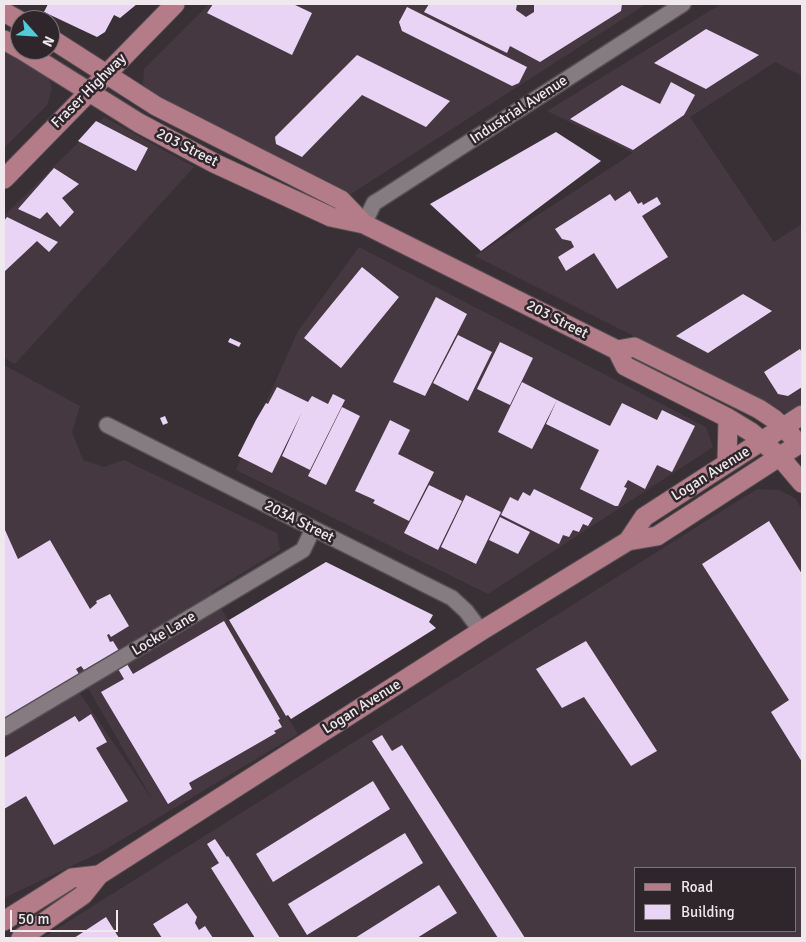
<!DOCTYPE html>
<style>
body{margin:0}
#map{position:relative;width:806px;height:942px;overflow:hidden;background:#383035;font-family:Signika,sans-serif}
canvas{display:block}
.frame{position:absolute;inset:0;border:5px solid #efe9ed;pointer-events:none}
.legend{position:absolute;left:634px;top:867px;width:162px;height:65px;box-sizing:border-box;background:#2e262b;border:1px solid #7b7479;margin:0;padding:6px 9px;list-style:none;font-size:15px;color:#efe9ed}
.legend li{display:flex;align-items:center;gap:10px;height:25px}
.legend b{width:25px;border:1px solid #7b7479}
.north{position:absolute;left:10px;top:10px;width:50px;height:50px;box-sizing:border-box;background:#2e262b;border:1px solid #7b7479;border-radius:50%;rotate:116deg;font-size:14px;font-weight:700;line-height:20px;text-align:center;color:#efe9ed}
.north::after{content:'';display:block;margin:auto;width:18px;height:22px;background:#52cbd8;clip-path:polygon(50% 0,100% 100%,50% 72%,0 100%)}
.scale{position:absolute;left:10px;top:910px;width:108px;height:22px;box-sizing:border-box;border:2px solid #efe9ed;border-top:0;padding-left:6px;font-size:15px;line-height:18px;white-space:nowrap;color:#efe9ed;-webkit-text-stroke:4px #2e262b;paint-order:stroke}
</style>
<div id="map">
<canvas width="806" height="942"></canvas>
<div class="frame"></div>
<ul class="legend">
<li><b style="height:6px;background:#b37c88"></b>Road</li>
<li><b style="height:14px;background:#ead4f6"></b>Building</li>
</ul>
<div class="north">N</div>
<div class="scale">50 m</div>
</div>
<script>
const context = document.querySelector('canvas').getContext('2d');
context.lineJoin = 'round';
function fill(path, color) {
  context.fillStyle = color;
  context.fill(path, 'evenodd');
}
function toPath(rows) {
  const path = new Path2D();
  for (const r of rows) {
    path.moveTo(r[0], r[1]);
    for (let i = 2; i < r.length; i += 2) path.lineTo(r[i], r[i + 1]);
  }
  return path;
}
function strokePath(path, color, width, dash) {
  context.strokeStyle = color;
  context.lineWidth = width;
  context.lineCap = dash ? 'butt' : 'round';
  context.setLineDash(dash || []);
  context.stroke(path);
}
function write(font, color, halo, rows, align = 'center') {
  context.font = font + ' Signika,sans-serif';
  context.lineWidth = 5;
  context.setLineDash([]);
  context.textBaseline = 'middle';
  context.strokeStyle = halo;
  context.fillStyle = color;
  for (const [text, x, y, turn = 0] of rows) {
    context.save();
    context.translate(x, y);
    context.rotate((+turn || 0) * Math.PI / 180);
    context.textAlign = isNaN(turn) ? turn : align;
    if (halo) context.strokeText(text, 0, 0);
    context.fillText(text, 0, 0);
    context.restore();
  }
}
const built = toPath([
 [209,4,646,4,351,194,149,95,143,84,144,69],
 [721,4,802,4,802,76,775,62,690,117,774,242,802,224,802,407,788,414,475,256,633,153,547,111],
 [4,47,48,76,52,89,47,105,4,148],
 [104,117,194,167,15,364,4,358,4,216],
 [359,247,706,427,713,447,488,594,236,470,298,331],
 [4,365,80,406,72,432,83,460,104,467,124,460,277,533,280,550,211,592,298,734,101,852,4,898,4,737,79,692,155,804,81,676,4,721],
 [757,489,779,490,795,498,802,510,802,938,42,938],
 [635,868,795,868,795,931,635,931]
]);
const building = toPath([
 [48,4,137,4,120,18,114,15,105,32,97,37,44,12],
 [213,4,293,4,312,13,292,55,207,13],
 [429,4,517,4,516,10,526,17,534,12,534,4,622,4,621,11,540,62,510,46,507,53,424,12],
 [407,7,527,67,519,83,512,86,402,31,399,22],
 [706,29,759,55,706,89,654,63],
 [357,55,450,101,426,127,362,95,302,157,276,144,275,137],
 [671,82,695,95,684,115,633,150,570,119,622,85,660,104],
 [96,121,148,148,136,171,78,141],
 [556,132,601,161,481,251,430,204],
 [54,168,79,184,62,198,74,212,60,227,47,212,40,219,18,209],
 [630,191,638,204,642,202,643,205,657,197,661,204,642,216,668,257,617,289,594,253,566,271,558,257,574,247,571,241,562,239,555,229,610,194,615,201],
 [7,217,58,242,49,252,37,241,4,272,4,221],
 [362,267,399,297,341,368,304,338],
 [743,294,772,311,708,353,676,336],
 [436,297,467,314,425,396,393,382],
 [458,335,492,352,468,401,433,383],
 [230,338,241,343,239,347,228,342],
 [500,342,533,358,510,405,477,389],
 [800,349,802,353,802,387,788,396,778,394,764,372],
 [522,382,557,400,532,449,498,432],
 [277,387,308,402,312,396,328,404,333,394,345,400,310,470,282,456,302,412,272,473,238,456,256,420,266,403,268,404],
 [557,400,610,426,622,403,657,420,662,410,695,426,672,472,657,465,645,489,628,480,624,487,627,488,618,506,615,506,580,489,599,450,546,424],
 [342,407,360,416,326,485,308,476],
 [165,416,168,423,163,425,160,418],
 [390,420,410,430,398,454,434,472,409,521,373,503,375,500,355,491],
 [429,485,462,501,438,550,404,533],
 [534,489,593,518,588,526,583,524,579,532,573,530,569,537,563,535,559,544,501,515,510,497,518,501,523,492,530,496],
 [466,495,501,512,476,564,441,547],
 [500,517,530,532,518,554,489,540],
 [769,521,802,574,802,762,771,712,789,700,702,564],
 [5,530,18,559,50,540,90,609,97,603,96,601,110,594,129,626,111,637,109,634,107,635,110,642,113,641,133,674,224,621,280,719,278,720,282,727,274,731,276,733,189,783,192,789,168,804,101,692,124,679,110,655,84,670,81,666,76,669,79,674,4,718],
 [326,562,433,615,429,622,436,628,291,719,288,715,286,716,229,620],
 [586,641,657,751,631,766,584,697,562,708,536,669],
 [91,714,107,742,96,748,128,801,54,845,26,796,4,809,4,758,75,716,79,722],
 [382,735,392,751,402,745,525,938,498,938,372,741],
 [373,781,390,809,273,882,256,854],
 [405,833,423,863,307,935,288,904],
 [215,839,227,857,228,856,280,938,255,938,211,868,219,863,207,844],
 [439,885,457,913,417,938,355,938],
 [187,903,197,917,195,923,199,930,205,926,213,938,162,938,153,924],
 [106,917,119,938,74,938]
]);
const minor = toPath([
 [364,224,374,203,379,200,683,4],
 [107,425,452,598,466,611,481,631],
 [4,728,303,550,313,529]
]);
const major = toPath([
 [4,12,20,21],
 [50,38,156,106,341,200,364,224],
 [4,40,20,49],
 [22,50,139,123,214,163,331,217,364,224,617,350,625,366,728,418,751,432,780,457,802,483],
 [4,179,175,4],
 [617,350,634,347,759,409,774,419,792,436],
 [727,462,728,418],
 [628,541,644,517,802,415],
 [4,921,72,878,99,875],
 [21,938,83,895,99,875,481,631,628,541,657,536,802,442]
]);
const streetNames = [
 ["Fraser Highway",89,91,-45],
 ["Industrial Avenue",519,110,-33],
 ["203 Street",187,148,27],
 ["203 Street",557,320,27],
 ["Logan Avenue",711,474,-32],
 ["203A Street",299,522,27],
 ["Locke Lane",164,634,-31],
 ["Logan Avenue",362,707,-32]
];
fill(built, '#463841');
fill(building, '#ead4f6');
strokePath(minor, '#554e52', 18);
strokePath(major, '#554e52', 21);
strokePath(minor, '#857b81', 15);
strokePath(major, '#b37c88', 19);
write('15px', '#efe9ed', '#2e262b', streetNames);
</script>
